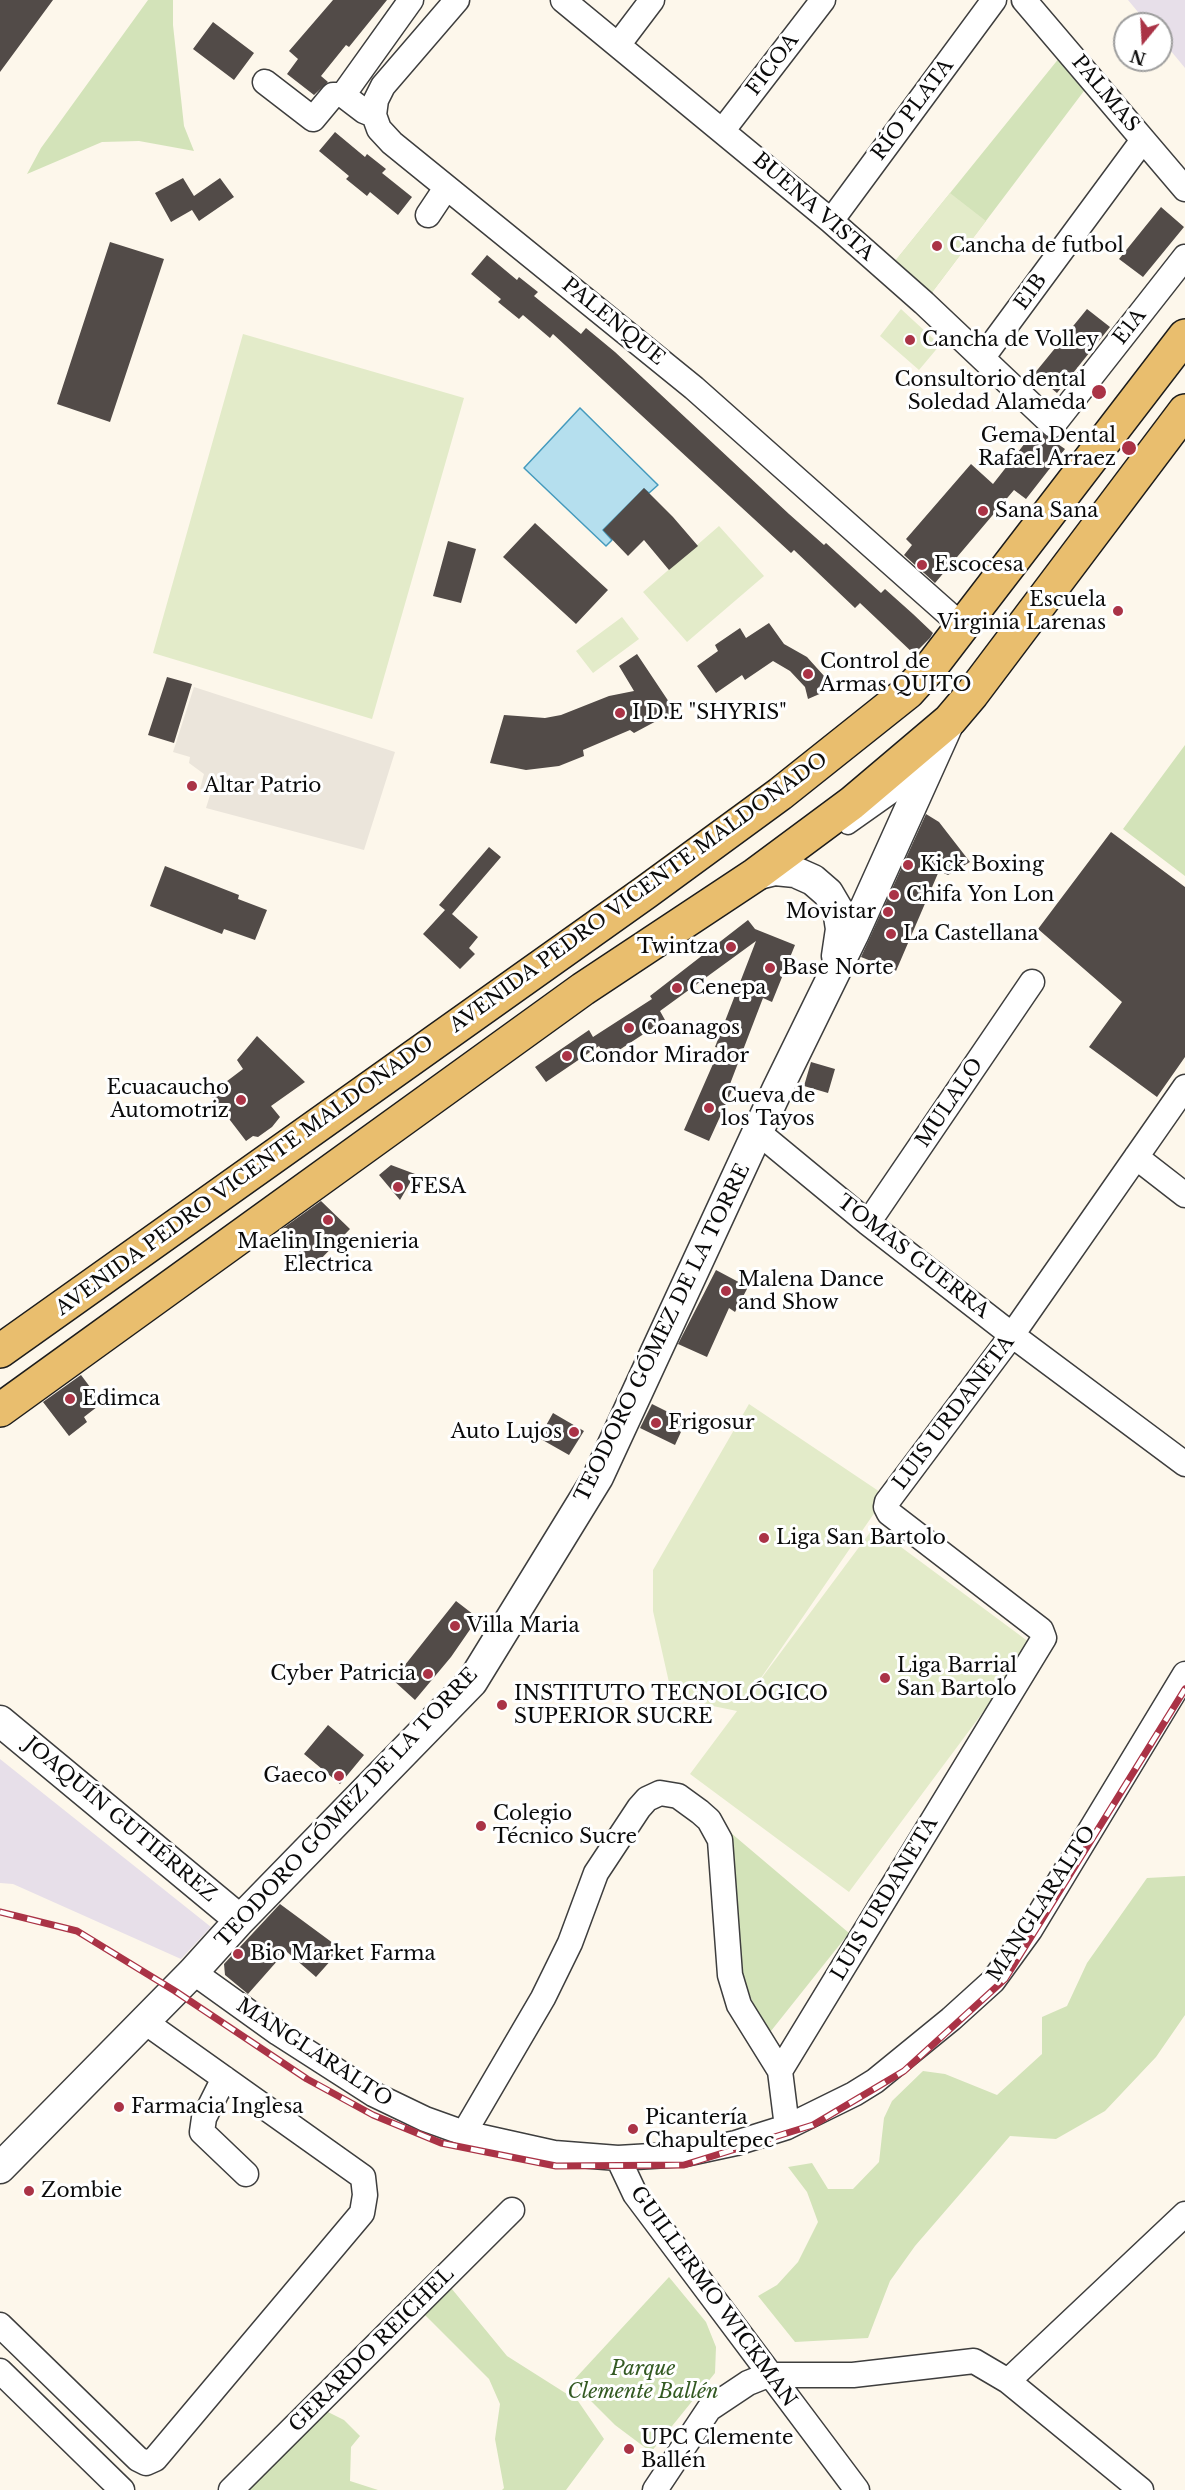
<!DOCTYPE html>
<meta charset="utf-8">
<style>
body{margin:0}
#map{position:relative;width:1185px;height:2490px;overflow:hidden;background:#fdf7eb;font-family:"Libre Baskerville",serif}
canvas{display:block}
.north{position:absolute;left:1113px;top:12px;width:60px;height:60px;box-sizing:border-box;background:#fff;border:2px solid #9d9d9d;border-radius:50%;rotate:198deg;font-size:16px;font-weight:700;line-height:24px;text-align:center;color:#0b0b0b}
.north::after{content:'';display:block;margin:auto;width:21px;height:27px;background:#aa3346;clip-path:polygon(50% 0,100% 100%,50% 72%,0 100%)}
</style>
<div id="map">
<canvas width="1185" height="2490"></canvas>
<div class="north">N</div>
</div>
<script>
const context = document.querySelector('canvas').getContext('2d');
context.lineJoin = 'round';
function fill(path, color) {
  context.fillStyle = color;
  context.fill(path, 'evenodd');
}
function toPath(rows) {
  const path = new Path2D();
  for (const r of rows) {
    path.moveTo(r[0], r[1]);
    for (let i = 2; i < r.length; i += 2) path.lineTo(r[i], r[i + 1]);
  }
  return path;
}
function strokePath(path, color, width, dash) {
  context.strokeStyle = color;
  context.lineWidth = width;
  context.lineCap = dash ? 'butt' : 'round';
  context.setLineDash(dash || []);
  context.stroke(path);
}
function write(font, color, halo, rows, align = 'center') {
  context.font = font + ' "Libre Baskerville",serif';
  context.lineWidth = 6;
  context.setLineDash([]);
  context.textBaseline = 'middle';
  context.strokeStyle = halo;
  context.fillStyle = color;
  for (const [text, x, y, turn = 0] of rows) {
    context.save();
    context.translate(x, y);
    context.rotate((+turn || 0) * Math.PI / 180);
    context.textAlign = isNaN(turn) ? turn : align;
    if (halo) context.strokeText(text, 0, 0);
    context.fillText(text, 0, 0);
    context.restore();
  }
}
const industrial = toPath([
 [1128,0,1185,0,1185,68,1161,39,1161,24,1148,24],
 [0,1759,211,1927,181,1959,13,1884,0,1883]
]);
const green = toPath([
 [148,0,173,0,173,25,184,126,194,151,139,141,102,142,27,174,41,148],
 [1064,52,1090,83,924,303,887,271],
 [1185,745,1185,876,1123,829],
 [731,1833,849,1933,767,2036,738,1967],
 [1185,1876,1185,2015,1156,2057,1105,2111,1056,2139,1010,2136,915,2246,890,2281,868,2338,795,2342,758,2296,777,2285,798,2262,818,2222,807,2192,788,2167,812,2163,828,2189,853,2189,879,2162,884,2118,892,2101,923,2071,945,2074,997,2095,1042,2054,1042,2017,1067,2006,1087,1963,1147,1878],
 [669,2277,706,2322,716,2347,715,2373,651,2452,615,2425,572,2382],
 [447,2283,507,2356,578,2401,604,2439,566,2490,502,2490,504,2488,495,2439,500,2404,489,2379,421,2311],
 [322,2409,344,2420,360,2436,351,2447,350,2481,378,2490,240,2490]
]);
const pitch = toPath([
 [950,193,986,221,924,303,887,271],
 [901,309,940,345,919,370,880,336],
 [243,334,464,398,372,719,153,653],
 [719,526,764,576,687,642,643,592],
 [622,617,639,639,593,673,576,651],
 [749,1404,886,1496,752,1691,874,1527,1033,1645,849,1892,690,1774,737,1711,708,1705,670,1687,653,1611,653,1570]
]);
const plaza = toPath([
 [194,687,395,752,364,850,206,808,211,792,200,789,204,774,189,763,190,757,173,752]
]);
const water = toPath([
 [580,408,658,485,649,493,644,489,603,530,612,540,606,546,524,468,580,408]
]);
const building = toPath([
 [0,0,53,0,0,72],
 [333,0,387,0,349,47,346,45,321,76,328,82,314,95,287,74,298,59,289,51],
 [213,22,254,53,234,80,193,49],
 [335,132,365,157,367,154,386,169,382,173,412,197,398,215,370,192,367,196,346,179,349,176,319,151],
 [183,178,194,196,220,178,234,197,199,221,192,210,171,222,155,193],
 [1161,207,1184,227,1143,277,1119,259],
 [110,242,164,259,110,422,57,404],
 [487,255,517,280,519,277,538,292,534,296,581,334,586,328,615,352,789,514,824,545,826,543,881,593,885,589,913,614,933,633,930,638,914,654,860,603,855,608,794,550,791,553,553,334,550,338,523,315,519,319,498,302,501,299,471,274],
 [1087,309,1110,327,1057,393,1034,374],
 [1036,429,1065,449,1026,499,1014,490,935,583,904,555,912,545,906,539,971,464,993,484],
 [644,488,673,517,698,546,669,570,644,540,628,556,603,530],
 [535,523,608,590,576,624,503,557],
 [448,541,476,549,461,603,433,596],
 [769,623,784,644,807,657,825,677,831,689,808,699,805,687,790,671,773,661,745,680,742,675,716,693,697,666,718,651,715,645,740,628,746,638],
 [637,654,675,711,634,733,630,730,583,750,584,756,559,766,526,770,490,763,504,715,545,718,561,715,609,696,634,691,619,666],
 [167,677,192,684,174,743,148,735],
 [926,814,939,822,970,862,948,875,939,871,896,971,861,957],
 [1111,832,1185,887,1185,1057,1157,1097,1089,1047,1122,1002,1038,929],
 [489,847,501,857,452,914,478,937,469,948,475,954,460,969,423,934,445,910,439,905],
 [165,866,239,895,238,899,267,910,255,940,224,929,222,934,150,906],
 [748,920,755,929,795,945,772,1002,763,998,730,1084,734,1086,709,1141,684,1130,720,1048,715,1047,756,941,660,1011,665,1020,607,1058,599,1046,546,1082,535,1067,589,1030,593,1037,652,999,650,996],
 [257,1036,305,1082,271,1106,280,1117,272,1127,258,1137,253,1136,246,1141,210,1094,243,1069,237,1060],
 [811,1062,835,1069,828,1093,804,1086],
 [391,1165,415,1174,400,1200,379,1175],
 [321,1201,350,1229,314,1266,279,1231],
 [716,1270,748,1287,735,1312,729,1308,707,1357,678,1344],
 [81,1375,102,1403,84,1417,87,1422,69,1436,43,1402],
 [652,1404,686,1421,675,1445,640,1428],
 [553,1413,584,1431,569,1455,539,1438],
 [456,1601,478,1618,451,1657,415,1700,393,1680],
 [328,1725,364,1755,340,1784,304,1754],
 [280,1904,341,1949,316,1977,286,1951,248,1994,225,1975,224,1964]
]);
const pedestrian = toPath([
 [848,825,923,772]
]);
const minor = toPath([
 [457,0,383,86,376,100,374,115,379,129,392,143,694,388,962,626],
 [563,0,831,221,924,303,1053,425,1185,257],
 [1024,0,1185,189],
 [618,45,652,0],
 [265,82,313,119,333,95,343,95],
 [374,115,364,111,343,95,411,0],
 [723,130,823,0],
 [428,215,446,188],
 [831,221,994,0],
 [983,357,1143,140],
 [759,1133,868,1223,1012,1335,1185,1464],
 [1136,1157,1185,1195],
 [868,1223,1032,982],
 [193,1972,278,2033,373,2094,425,2119,464,2133,554,2153,618,2158,685,2154,736,2143,787,2127,854,2094,875,2081,951,2019,993,1981,1030,1930,1185,1674],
 [780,2071,1044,1638,1041,1630,889,1513,886,1507,887,1502,1012,1335,1185,1087],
 [224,2078,204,2118,202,2132,246,2174],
 [464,2133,543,1998,570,1943,596,1873,639,1808,647,1799,660,1793,678,1796,700,1812,709,1820,720,1840,730,1975,739,2005,780,2071,787,2127],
 [618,2158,635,2194,857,2490],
 [0,2325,138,2459,146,2463,155,2459,362,2213,365,2195,363,2177,145,2022],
 [0,2371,122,2490],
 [1008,2381,1185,2214],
 [231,2490,512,2210],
 [655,2490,709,2409,748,2383,768,2375,853,2375,974,2361,1008,2381,1141,2490]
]);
const tertiary = toPath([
 [755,875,775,870,795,872,813,880,828,893,838,910,841,929,837,956],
 [0,1721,240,1920],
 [0,2168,193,1972,240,1920,472,1682,598,1477,778,1088,853,935,950,720]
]);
const primary = toPath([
 [0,1351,646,892,780,794,908,692,934,663,1185,336],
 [0,1410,583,989,755,875,852,803,950,720,972,694,1185,411]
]);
const rail = toPath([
 [0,1912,77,1931,175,1991,307,2079,373,2115,441,2143,556,2166,684,2165,813,2125,904,2071,1005,1979,1185,1689]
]);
const markers = [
 [937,246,6,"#aa3346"],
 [910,340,6,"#aa3346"],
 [1099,392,8,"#aa3346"],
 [1129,448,8,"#aa3346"],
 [983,511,6,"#aa3346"],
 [922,565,6,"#aa3346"],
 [1118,611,6,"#aa3346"],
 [808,674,6,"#aa3346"],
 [620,713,6,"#aa3346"],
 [192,786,6,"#aa3346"],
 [908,865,6,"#aa3346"],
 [894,895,6,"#aa3346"],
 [888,912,6,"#aa3346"],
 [891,934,6,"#aa3346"],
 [731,947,6,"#aa3346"],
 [770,968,6,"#aa3346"],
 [677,988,6,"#aa3346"],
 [629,1028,6,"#aa3346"],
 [567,1056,6,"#aa3346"],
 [241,1100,6,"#aa3346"],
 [709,1108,6,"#aa3346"],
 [398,1187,6,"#aa3346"],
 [328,1220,6,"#aa3346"],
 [726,1291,6,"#aa3346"],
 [70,1399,6,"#aa3346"],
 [656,1423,6,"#aa3346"],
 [574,1432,6,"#aa3346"],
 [764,1538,6,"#aa3346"],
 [455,1626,6,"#aa3346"],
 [428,1674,6,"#aa3346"],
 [885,1678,6,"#aa3346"],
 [502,1705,6,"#aa3346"],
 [339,1776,6,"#aa3346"],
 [481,1826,6,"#aa3346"],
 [238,1954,6,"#aa3346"],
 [119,2107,6,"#aa3346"],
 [633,2129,6,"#aa3346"],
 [29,2191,6,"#aa3346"],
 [629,2449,6,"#aa3346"]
];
const streetNames = [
 ["FICOA",773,65,-53],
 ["PALMAS",1105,94,50],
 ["RÍO PLATA",913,110,-53],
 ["BUENA VISTA",813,207,41],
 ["E1B",1031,292,-54],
 ["PALENQUE",613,322,39],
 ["E1A",1130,327,-52],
 ["AVENIDA PEDRO VICENTE MALDONADO",639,893,-36],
 ["MULALO",950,1103,-56],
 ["AVENIDA PEDRO VICENTE MALDONADO",245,1176,-36],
 ["TOMAS GUERRA",913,1257,38],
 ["TEODORO GÓMEZ DE LA TORRE",663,1333,-64],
 ["LUIS URDANETA",954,1413,-53],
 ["TEODORO GÓMEZ DE LA TORRE",347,1808,-47],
 ["JOAQUÍN GUTIÉRREZ",120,1820,40],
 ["LUIS URDANETA",885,1899,-59],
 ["MANGLARALTO",1042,1904,-57],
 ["MANGLARALTO",314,2053,33],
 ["GUILLERMO WICKMAN",713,2297,54],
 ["GERARDO REICHEL",372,2350,-45]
];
const poiNames = [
 ["Cancha de futbol",949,246],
 ["Cancha de Volley",922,340],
 ["Consultorio dental",1086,380,"right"],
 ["Soledad Alameda",1086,403,"right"],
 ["Gema Dental",1116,436,"right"],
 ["Rafael Arraez",1116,459,"right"],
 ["Sana Sana",995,511],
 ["Escocesa",934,565],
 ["Escuela",1106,600,"right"],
 ["Virginia Larenas",1106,623,"right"],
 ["Control de",820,662],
 ["Armas QUITO",820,685],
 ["I D.E \"SHYRIS\"",632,713],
 ["Altar Patrio",204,786],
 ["Kick Boxing",920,865],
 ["Chifa Yon Lon",906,895],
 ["Movistar",876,912,"right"],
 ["La Castellana",903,934],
 ["Twintza",719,947,"right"],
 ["Base Norte",782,968],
 ["Cenepa",689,988],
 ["Coanagos",641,1028],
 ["Condor Mirador",579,1056],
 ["Ecuacaucho",229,1088,"right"],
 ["Automotriz",229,1111,"right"],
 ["Cueva de",721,1096],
 ["los Tayos",721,1119],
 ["FESA",410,1187],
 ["Maelin Ingenieria",328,1242,"center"],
 ["Electrica",328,1265,"center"],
 ["Malena Dance",738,1280],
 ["and Show",738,1303],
 ["Edimca",82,1399],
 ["Frigosur",668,1423],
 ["Auto Lujos",562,1432,"right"],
 ["Liga San Bartolo",776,1538],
 ["Villa Maria",467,1626],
 ["Liga Barrial",897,1666],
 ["San Bartolo",897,1689],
 ["Cyber Patricia",416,1674,"right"],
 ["INSTITUTO TECNOLÓGICO",514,1694],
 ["SUPERIOR SUCRE",514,1717],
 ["Gaeco",327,1776,"right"],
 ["Colegio",493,1814],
 ["Técnico Sucre",493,1837],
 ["Bio Market Farma",250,1954],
 ["Farmacia Inglesa",131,2107],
 ["Picantería",645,2118],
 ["Chapultepec",645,2141],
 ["Zombie",41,2191],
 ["UPC Clemente",641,2438],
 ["Ballén",641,2461]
];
const parkNames = [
 ["Parque",643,2369],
 ["Clemente Ballén",643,2392]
];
fill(industrial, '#e7dfe9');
fill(green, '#d3e3b9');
fill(pitch, '#e3ebc9');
fill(plaza, '#ebe5db');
fill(water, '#b5dfee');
strokePath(water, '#449abd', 1.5);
fill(building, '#524b48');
strokePath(pedestrian, '#3e3e3e', 21);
strokePath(minor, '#3e3e3e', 27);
strokePath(tertiary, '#3e3e3e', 33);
strokePath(primary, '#1c1c1c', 36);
strokePath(pedestrian, '#fff', 18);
strokePath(minor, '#fff', 24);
strokePath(tertiary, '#fff', 30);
strokePath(primary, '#e9be6e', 33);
strokePath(rail, '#aa3346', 7);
strokePath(rail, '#fff', 4.5, [14]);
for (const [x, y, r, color] of markers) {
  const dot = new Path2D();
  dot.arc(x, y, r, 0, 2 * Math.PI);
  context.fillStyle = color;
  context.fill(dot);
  strokePath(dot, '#fff', 2);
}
write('20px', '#0b0b0b', '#fff', streetNames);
write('20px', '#0b0b0b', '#fff', poiNames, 'left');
write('italic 20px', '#345a23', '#fff', parkNames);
</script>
